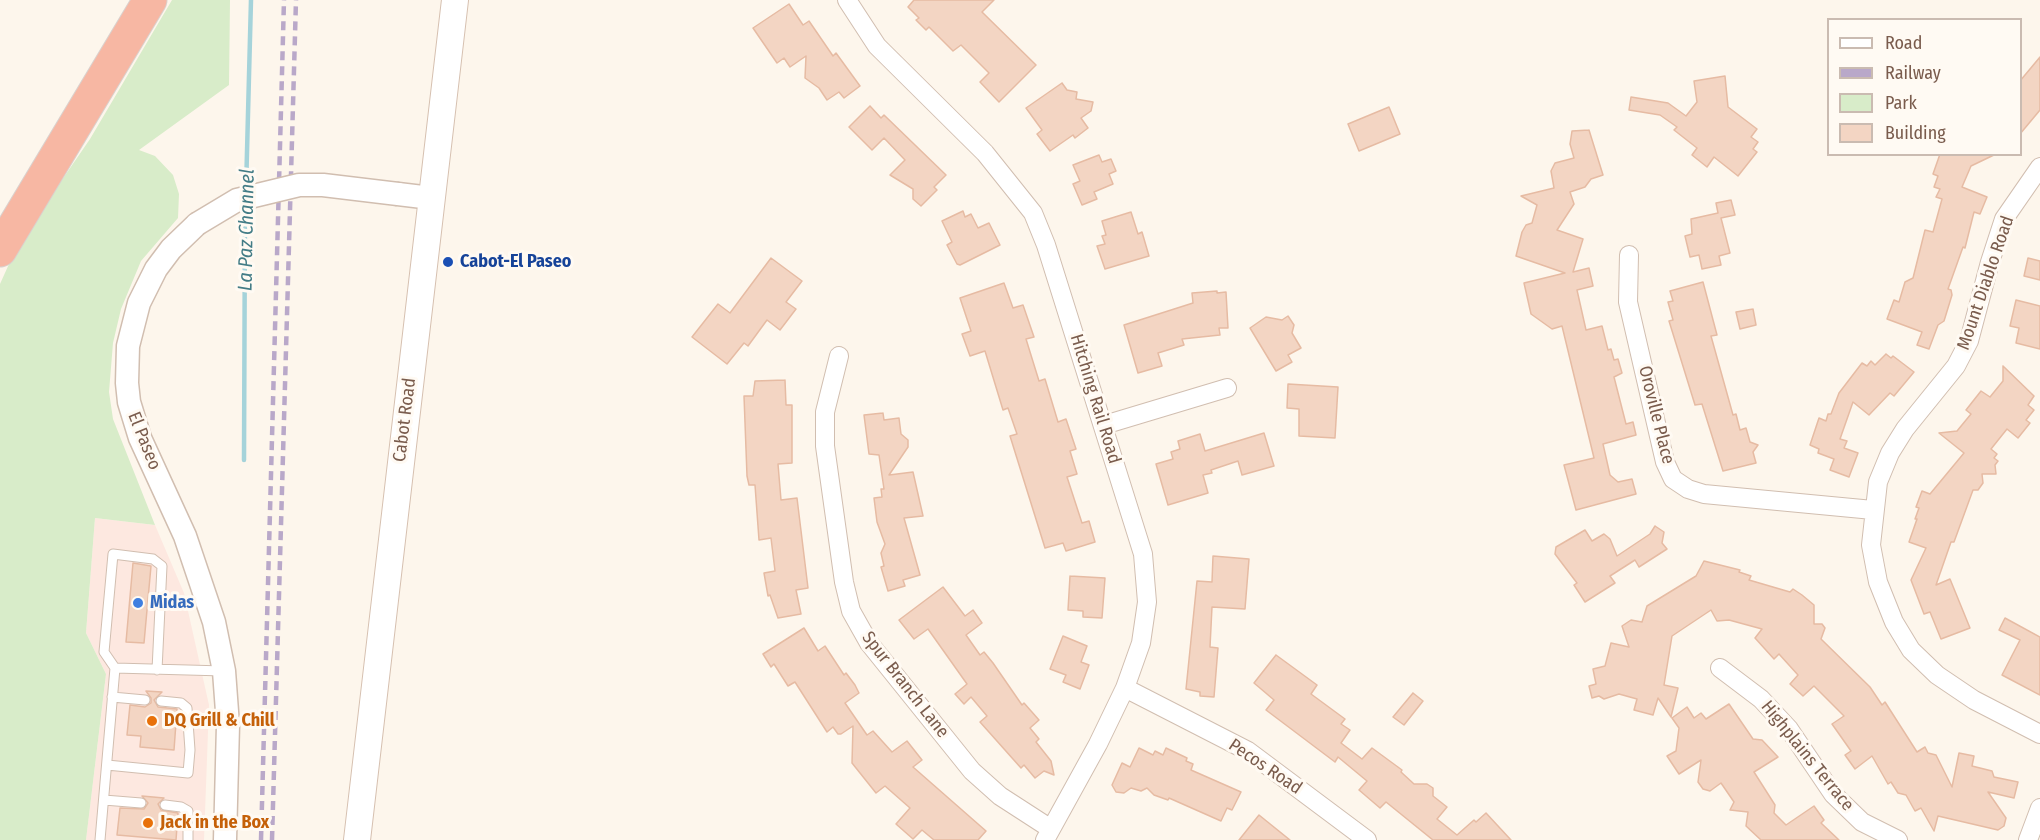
<!DOCTYPE html>
<style>
body{margin:0}
#map{position:relative;width:2040px;height:840px;overflow:hidden;background:#fdf6ec;font-family:"Fira Sans Condensed",sans-serif}
canvas{display:block}
.legend{position:absolute;left:1827px;top:18px;width:195px;height:138px;box-sizing:border-box;background:#fffaf3;border:2px solid #cabbb1;margin:0;padding:8px 10px;list-style:none;font-size:18px;color:#7a5c4d}
.legend li{display:flex;align-items:center;gap:12px;height:30px}
.legend b{width:30px;border:2px solid #cabbb1}
</style>
<div id="map">
<canvas width="2040" height="840"></canvas>
<ul class="legend">
<li><b style="height:8px;background:#fff"></b>Road</li>
<li><b style="height:8px;background:#b9a8c9"></b>Railway</li>
<li><b style="height:16px;background:#d8ecc9"></b>Park</li>
<li><b style="height:16px;background:#f3d5c3"></b>Building</li>
</ul>
</div>
<script>
const context = document.querySelector('canvas').getContext('2d');
context.lineJoin = 'round';
function fill(path, color) {
  context.fillStyle = color;
  context.fill(path, 'evenodd');
}
function toPath(rows) {
  const path = new Path2D();
  for (const r of rows) {
    path.moveTo(r[0], r[1]);
    for (let i = 2; i < r.length; i += 2) path.lineTo(r[i], r[i + 1]);
  }
  return path;
}
function strokePath(path, color, width, dash) {
  context.strokeStyle = color;
  context.lineWidth = width;
  context.lineCap = dash ? 'butt' : 'round';
  context.setLineDash(dash || []);
  context.stroke(path);
}
function write(font, color, halo, rows, align = 'center') {
  context.font = font + ' "Fira Sans Condensed",sans-serif';
  context.lineWidth = 6;
  context.setLineDash([]);
  context.textBaseline = 'middle';
  context.strokeStyle = halo;
  context.fillStyle = color;
  for (const [text, x, y, turn = 0] of rows) {
    context.save();
    context.translate(x, y);
    context.rotate((+turn || 0) * Math.PI / 180);
    context.textAlign = isNaN(turn) ? turn : align;
    if (halo) context.strokeText(text, 0, 0);
    context.fillText(text, 0, 0);
    context.restore();
  }
}
const commercial = toPath([
 [95,518,155,525,184,593,209,705,204,840,86,840,106,674,86,633]
]);
const green = toPath([
 [172,0,230,0,229,85,139,150,155,156,173,175,179,194,178,218,141,261,121,309,113,343,109,392,113,419,155,525,95,518,86,633,106,674,86,840,0,840,0,284,18,244,90,139]
]);
const stream = toPath([
 [246,190,251,0],
 [244,460,245,204]
]);
const building = toPath([
 [914,0,994,0,982,12,1036,65,999,102,980,82,989,73,961,45,953,51,929,27,926,30,916,20,919,18,908,7,914,0],
 [789,4,803,25,809,21,833,56,836,53,860,86,844,98,839,92,827,100,819,88,805,78,806,56,790,67,784,58,777,63,753,28,789,4],
 [2040,57,2040,110,2020,134,2020,81,2040,57],
 [1725,76,1728,107,1757,129,1751,137,1758,142,1753,149,1757,152,1738,176,1714,157,1707,167,1692,155,1697,148,1674,130,1677,127,1660,115,1629,110,1631,97,1668,103,1686,116,1697,102,1694,81,1725,76],
 [1062,83,1067,90,1077,92,1076,99,1093,102,1091,111,1081,118,1088,128,1075,138,1073,135,1050,151,1037,134,1042,130,1026,108,1062,83],
 [870,106,881,118,884,115,946,175,934,187,937,190,921,206,913,199,913,189,890,175,905,160,884,138,872,150,849,127,870,106],
 [1389,107,1400,134,1359,151,1348,124,1389,107],
 [1589,130,1603,175,1591,179,1585,187,1570,192,1574,204,1557,230,1583,239,1573,272,1589,268,1593,286,1577,290,1586,330,1602,326,1608,350,1611,349,1614,360,1618,359,1622,373,1614,377,1626,424,1633,422,1636,435,1603,444,1610,475,1618,482,1632,479,1636,494,1576,510,1564,465,1594,458,1562,326,1552,329,1531,314,1524,283,1565,273,1516,256,1522,232,1526,225,1532,223,1537,205,1521,196,1554,188,1551,171,1555,163,1574,158,1570,144,1572,131,1589,130],
 [1940,154,1996,154,1971,166,1962,187,1987,197,1980,214,1974,212,1965,248,1963,247,1948,289,1951,290,1952,295,1944,321,1938,325,1929,349,1917,345,1922,332,1887,319,1894,300,1899,302,1905,282,1913,278,1925,230,1933,232,1942,199,1936,197,1940,189,1934,187,1938,176,1933,174,1940,154],
 [1099,155,1102,162,1111,159,1116,171,1109,174,1113,184,1094,192,1097,199,1082,205,1073,184,1080,181,1073,165,1099,155],
 [1731,200,1735,215,1721,218,1730,253,1719,256,1721,265,1702,269,1699,255,1690,257,1685,236,1692,234,1691,219,1718,213,1716,203,1731,200],
 [963,211,965,217,971,214,978,228,989,223,1000,245,960,265,957,264,947,245,952,242,942,221,963,211],
 [1131,212,1138,234,1142,232,1149,256,1105,269,1097,246,1105,244,1102,236,1106,235,1102,221,1131,212],
 [771,258,802,281,786,302,796,309,780,330,767,320,748,346,744,343,727,364,692,337,718,304,730,313,771,258],
 [2028,258,2040,261,2040,280,2024,276,2028,258],
 [1703,282,1717,335,1711,336,1733,415,1736,414,1740,430,1746,428,1750,442,1758,445,1753,452,1756,463,1723,471,1702,404,1695,405,1669,321,1673,320,1668,302,1673,301,1670,291,1703,282],
 [1004,283,1013,308,1023,305,1034,337,1026,339,1039,381,1045,379,1058,422,1066,419,1076,449,1070,451,1077,474,1067,477,1082,523,1089,521,1095,542,1066,551,1063,543,1045,548,1010,436,1017,434,1008,408,1003,410,985,351,970,356,962,334,971,331,960,298,1004,283],
 [1217,291,1217,293,1226,292,1228,328,1219,328,1220,335,1182,339,1184,345,1158,353,1162,366,1138,373,1124,325,1193,303,1192,293,1217,291],
 [2016,300,2040,306,2040,349,2016,343,2019,328,2010,326,2016,300],
 [1753,309,1756,325,1740,329,1736,312,1753,309],
 [1288,316,1294,325,1292,333,1301,348,1288,355,1292,362,1276,371,1250,328,1266,317,1282,320,1288,316],
 [1886,354,1891,358,1893,356,1914,372,1894,396,1890,393,1869,415,1853,402,1840,439,1847,441,1844,448,1858,453,1849,477,1830,470,1834,459,1818,453,1819,449,1810,445,1819,418,1826,421,1828,414,1831,414,1839,393,1862,363,1867,366,1871,361,1875,365,1886,354],
 [2003,366,2034,396,2028,405,2034,410,2026,420,2030,423,2018,438,2007,429,1991,449,1997,454,1994,458,1998,461,1995,465,1996,474,1982,474,1983,483,1978,490,1973,490,1954,542,1951,542,1936,585,1950,579,1970,628,1941,639,1930,612,1924,614,1911,580,1926,548,1909,542,1917,519,1915,519,1919,508,1916,507,1922,491,1930,494,1964,453,1939,433,1957,431,1971,414,1966,410,1981,391,1990,397,2003,381,2003,366],
 [785,380,786,405,792,405,792,463,778,464,781,500,797,498,808,588,796,590,801,614,778,618,770,595,768,596,764,573,775,571,771,538,759,540,755,485,749,485,747,476,744,396,753,396,755,381,785,380],
 [1288,384,1338,387,1335,438,1299,436,1299,409,1287,408,1288,384],
 [883,413,884,420,899,418,901,434,908,440,908,447,889,475,913,472,923,516,904,518,920,575,903,580,905,586,888,591,881,567,884,566,881,553,885,544,877,522,874,498,882,497,881,489,884,489,879,455,869,454,864,415,883,413],
 [1264,433,1274,466,1242,475,1238,461,1211,470,1212,473,1203,475,1208,493,1168,505,1156,464,1173,459,1171,452,1180,449,1178,441,1200,434,1205,451,1264,433],
 [1655,526,1664,532,1662,543,1667,549,1639,567,1635,560,1610,576,1615,583,1585,602,1574,585,1577,583,1555,554,1556,547,1585,530,1592,541,1604,534,1610,539,1617,556,1650,534,1655,526],
 [1213,556,1249,559,1245,609,1212,607,1210,647,1218,648,1214,697,1200,696,1200,692,1186,689,1197,581,1212,582,1213,556],
 [1704,561,1740,570,1739,572,1751,576,1749,580,1790,592,1793,589,1802,595,1814,605,1814,624,1822,624,1825,628,1821,639,1870,687,1882,705,1885,702,1917,752,1925,747,1928,753,1936,755,1952,787,1959,753,1974,756,1972,766,1992,771,1994,777,2018,782,2014,798,1988,792,2006,818,2004,826,1998,830,1938,816,1934,831,1921,808,1915,811,1906,795,1898,793,1891,782,1888,784,1872,756,1855,769,1845,755,1851,751,1832,724,1844,716,1814,686,1803,696,1790,684,1798,675,1779,654,1774,659,1755,638,1762,629,1729,620,1717,621,1711,610,1672,636,1664,685,1678,688,1671,717,1658,698,1653,715,1634,710,1637,699,1619,694,1604,699,1599,696,1592,698,1589,686,1596,684,1593,669,1605,666,1611,643,1629,647,1622,626,1631,620,1642,622,1647,606,1696,576,1704,561],
 [133,563,151,566,144,643,126,642,133,563],
 [1070,576,1105,578,1102,618,1083,617,1083,611,1068,610,1070,576],
 [943,587,965,616,973,610,982,623,966,635,980,655,984,652,993,663,1022,705,1024,703,1039,720,1030,728,1039,739,1036,742,1051,761,1054,775,1044,771,1035,778,1024,765,1021,768,980,722,987,716,971,697,964,704,955,694,967,684,928,629,914,639,899,620,943,587],
 [2005,618,2040,637,2040,695,2002,675,2020,640,1999,630,2005,618],
 [804,628,818,651,825,646,844,675,846,673,855,685,859,693,845,703,867,735,873,731,892,752,907,741,922,760,913,767,986,831,978,840,934,840,922,830,913,839,896,824,910,808,885,786,876,793,852,763,853,726,841,734,838,734,833,727,827,732,795,682,788,686,774,664,771,667,763,654,804,628],
 [1063,636,1087,646,1081,662,1089,665,1080,689,1063,682,1066,675,1050,669,1063,636],
 [1276,655,1317,685,1311,694,1345,719,1341,724,1350,730,1341,743,1362,759,1372,748,1402,770,1401,772,1414,784,1427,784,1433,788,1433,796,1447,807,1437,819,1457,835,1474,820,1476,822,1486,813,1511,840,1433,840,1386,802,1380,808,1359,790,1367,781,1338,757,1335,762,1266,710,1274,700,1254,683,1276,655],
 [146,691,162,692,154,700,158,707,177,709,174,750,140,747,141,736,127,735,130,705,145,707,151,703,151,698,146,691],
 [1413,693,1423,701,1404,725,1393,717,1413,693],
 [1729,704,1753,739,1762,740,1778,757,1754,772,1775,805,1774,813,1786,825,1814,806,1824,820,1821,823,1839,840,1761,840,1746,826,1748,812,1730,810,1734,802,1721,783,1710,791,1703,789,1698,782,1701,760,1679,774,1667,756,1676,751,1679,728,1672,718,1687,707,1694,718,1701,713,1706,719,1729,704],
 [1139,748,1153,755,1155,751,1163,755,1166,748,1187,758,1186,761,1193,764,1191,770,1241,792,1232,810,1227,808,1221,821,1169,798,1168,800,1154,795,1147,788,1141,791,1131,788,1124,793,1116,792,1112,785,1122,763,1130,767,1139,748],
 [142,796,164,798,158,804,161,810,178,813,176,840,117,835,120,808,144,809,148,803,142,796],
 [1259,815,1290,840,1239,840,1259,815]
]);
const service = toPath([
 [115,668,104,652,113,554,153,559,162,566,157,670],
 [112,697,145,700],
 [107,765,188,773,190,750,187,708,181,703,161,701],
 [104,800,141,803],
 [165,805,181,807,188,811,188,840],
 [100,840,115,668,224,671]
]);
const minor = toPath([
 [847,0,877,46,985,153,1033,213,1046,245,1143,554,1147,602,1141,643,1125,688,1098,744,1045,840],
 [2040,167,2004,219,1990,262,1969,341,1956,366,1905,429,1890,453,1878,482,1871,545,1878,582,1894,622,1911,650,1937,675,1974,700,2040,734],
 [1629,255,1628,302,1665,462,1673,479,1688,489,1704,494,1873,510],
 [839,356,825,412,825,446,844,582,851,611,869,643,972,771,1000,796,1051,829],
 [1104,425,1227,388],
 [1720,668,1761,699,1789,729,1833,794,1862,822,1898,840],
 [1125,688,1248,751,1367,840],
 [2028,840,2040,808]
]);
const tertiary = toPath([
 [398,194,431,198],
 [197,224,171,249,156,269,139,303,128,346,127,383,129,402,140,438,185,536,214,622,224,671,228,725,225,840]
]);
const secondary = toPath([
 [357,840,455,0]
]);
const motorway = toPath([
 [0,250,150,0]
]);
const rail = toPath([
 [261,840,284,0],
 [272,840,296,0]
]);
const tertiaryBridge = toPath([
 [197,224,237,200,299,185,323,185,398,194]
]);
const markers = [
 [448,262,6,"#1a4fb4"],
 [138,603,6,"#3f7fe0"],
 [152,721,6,"#e8710a"],
 [148,823,6,"#e8710a"]
];
const transitNames = [
 ["Cabot-El Paseo",460,262]
];
const streetNames = [
 ["Mount Diablo Road",1986,283,-71],
 ["Hitching Rail Road",1095,399,73],
 ["Oroville Place",1656,415,76],
 ["Cabot Road",405,420,-83],
 ["El Paseo",144,441,68],
 ["Spur Branch Lane",905,685,52],
 ["Highplains Terrace",1807,756,51],
 ["Pecos Road",1265,767,34]
];
const shopNames = [
 ["Midas",150,603]
];
const foodNames = [
 ["DQ Grill & Chill",164,721],
 ["Jack in the Box",160,823]
];
const waterNames = [
 ["La Paz Channel",247,230,-89]
];
fill(commercial, '#fde8e0');
fill(green, '#d8ecc9');
strokePath(stream, '#a5d3da', 4.5);
fill(building, '#f3d5c3');
strokePath(building, '#e6bba3', 1.5);
strokePath(service, '#d1beb0', 11);
strokePath(minor, '#d1beb0', 20);
strokePath(tertiary, '#d1beb0', 25);
strokePath(secondary, '#d6c0b0', 28);
strokePath(motorway, '#dad1cd', 35);
strokePath(service, '#fff', 9);
strokePath(minor, '#fff', 18);
strokePath(tertiary, '#fff', 22);
strokePath(secondary, '#fff', 26);
strokePath(motorway, '#f7b7a3', 33);
strokePath(rail, '#b9a8c9', 4.5, [9, 6]);
strokePath(tertiaryBridge, '#d1beb0', 25, []);
strokePath(tertiaryBridge, '#fff', 22);
for (const [x, y, r, color] of markers) {
  const dot = new Path2D();
  dot.arc(x, y, r, 0, 2 * Math.PI);
  context.fillStyle = color;
  context.fill(dot);
  strokePath(dot, '#fffaf3', 2);
}
write('bold 18px', '#164399', '#fffaf3', transitNames, 'left');
write('18px', '#7a5c4d', '#fffaf3', streetNames);
write('bold 18px', '#366cbe', '#fffaf3', shopNames, 'left');
write('bold 18px', '#c56008', '#fffaf3', foodNames, 'left');
write('italic 20px', '#437c86', '#fffaf3', waterNames);
</script>
